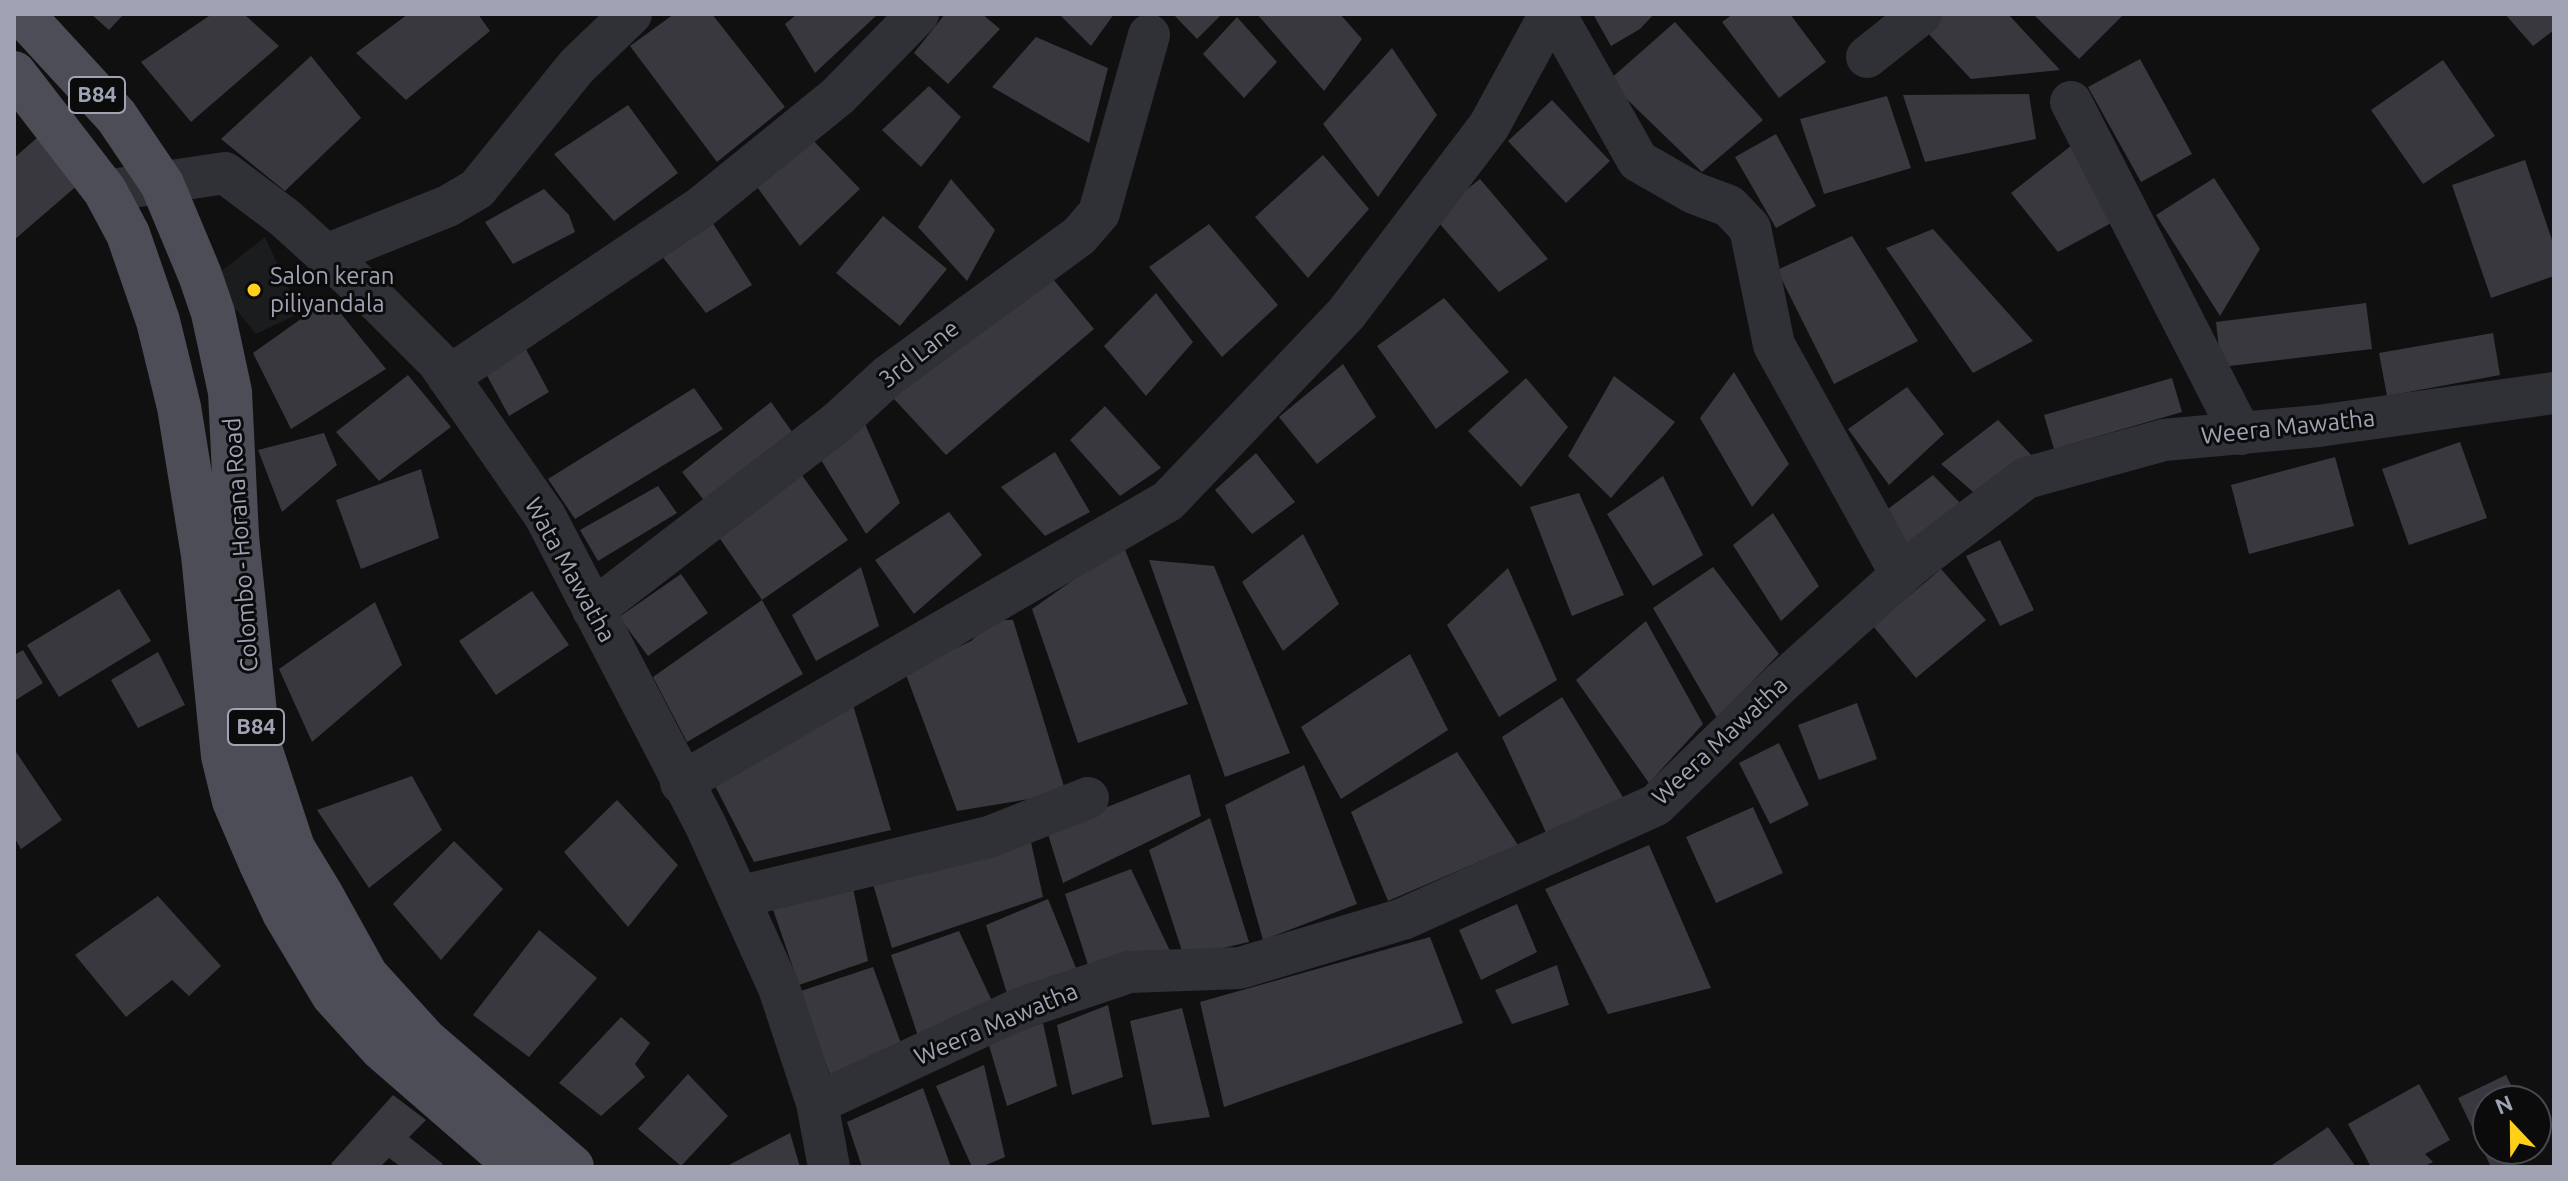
<!DOCTYPE html>
<style>
body{margin:0}
#map{position:relative;width:2568px;height:1181px;overflow:hidden;background:#101011;font-family:Ubuntu,sans-serif}
canvas{display:block}
.frame{position:absolute;inset:0;border:16px solid #9fa3b4;pointer-events:none}
.north{position:absolute;left:2472px;top:1085px;width:80px;height:80px;box-sizing:border-box;background:#0b0b0c;border:2px solid #46484f;border-radius:50%;rotate:338deg;font-size:22px;font-weight:700;line-height:32px;text-align:center;color:#9fa3b4}
.north::after{content:'';display:block;margin:auto;width:28px;height:36px;background:#ffcf1a;clip-path:polygon(50% 0,100% 100%,50% 72%,0 100%)}
</style>
<div id="map">
<canvas width="2568" height="1181"></canvas>
<div class="frame"></div>
<div class="north">N</div>
</div>
<script>
const context = document.querySelector('canvas').getContext('2d');
context.lineJoin = 'round';
function fill(path, color) {
  context.fillStyle = color;
  context.fill(path, 'evenodd');
}
function toPath(rows) {
  const path = new Path2D();
  for (const r of rows) {
    path.moveTo(r[0], r[1]);
    for (let i = 2; i < r.length; i += 2) path.lineTo(r[i], r[i + 1]);
  }
  return path;
}
function strokePath(path, color, width, dash) {
  context.strokeStyle = color;
  context.lineWidth = width;
  context.lineCap = dash ? 'butt' : 'round';
  context.setLineDash(dash || []);
  context.stroke(path);
}
function write(font, color, halo, rows, align = 'center') {
  context.font = font + ' Ubuntu,sans-serif';
  context.lineWidth = 6;
  context.setLineDash([]);
  context.textBaseline = 'middle';
  context.strokeStyle = halo;
  context.fillStyle = color;
  for (const [text, x, y, turn = 0] of rows) {
    context.save();
    context.translate(x, y);
    context.rotate((+turn || 0) * Math.PI / 180);
    context.textAlign = isNaN(turn) ? turn : align;
    if (halo) context.strokeText(text, 0, 0);
    context.fillText(text, 0, 0);
    context.restore();
  }
}
const built = toPath([
 [265,237,300,313,256,334,211,279]
]);
const building = toPath([
 [91,14,124,14,109,30],
 [212,14,244,14,279,46,191,122,141,62],
 [408,14,478,14,490,31,406,100,356,53],
 [674,14,712,14,785,107,717,162,630,46],
 [797,14,878,14,815,73,785,24],
 [945,14,982,14,1000,29,948,84,914,53],
 [1059,14,1114,14,1091,46],
 [1173,14,1222,14,1197,39],
 [1257,14,1340,14,1362,39,1324,91],
 [1593,14,1654,14,1640,29,1611,46],
 [1733,14,1790,14,1826,62,1779,98,1722,22],
 [1940,14,2008,14,2060,70,1971,79,1924,29],
 [2033,14,2124,14,2079,59],
 [2505,14,2554,14,2554,30,2533,46],
 [1237,17,1277,62,1244,98,1203,54],
 [1675,22,1763,120,1702,172,1608,81],
 [1036,37,1108,68,1089,143,992,87],
 [1392,48,1437,115,1378,197,1323,124],
 [311,56,361,118,285,191,221,139],
 [2140,59,2192,154,2141,182,2088,87],
 [2443,60,2495,136,2423,184,2371,110],
 [929,86,961,117,921,167,882,130],
 [2029,94,2036,139,1925,162,1903,95],
 [1887,96,1911,168,1824,194,1800,119],
 [1552,100,1610,161,1566,203,1508,141],
 [628,105,678,173,614,221,554,154],
 [805,132,860,189,800,246,749,176],
 [1776,134,1816,206,1776,228,1735,157],
 [38,137,79,184,14,240,14,158],
 [2072,145,2115,221,2058,252,2011,193],
 [1323,155,1369,209,1308,278,1255,217],
 [2525,160,2554,246,2554,276,2491,298,2452,185],
 [2214,178,2260,249,2220,316,2156,215],
 [951,179,995,230,967,281,918,227],
 [1480,179,1548,259,1499,292,1433,216],
 [544,189,569,215,575,232,513,264,485,222],
 [707,214,752,285,706,313,658,251],
 [883,216,947,269,900,326,836,273],
 [1209,224,1278,305,1222,357,1149,267],
 [1933,229,2033,341,1973,373,1886,248],
 [1852,236,1918,341,1834,384,1777,270],
 [1044,268,1094,329,946,455,882,386],
 [1156,293,1193,342,1146,396,1104,346],
 [1444,298,1509,372,1436,429,1377,346],
 [329,299,386,369,291,429,253,353],
 [2366,303,2372,349,2221,367,2216,322],
 [2493,333,2500,375,2387,396,2379,353],
 [520,338,549,392,509,416,479,361],
 [1343,364,1376,417,1317,464,1279,417],
 [1734,372,1789,464,1752,507,1700,418],
 [408,375,451,427,379,481,336,432],
 [1614,376,1675,422,1611,498,1568,456],
 [1526,378,1568,427,1521,487,1468,431],
 [2172,378,2182,412,2054,449,2044,415],
 [1907,387,1944,434,1889,485,1848,429],
 [694,388,723,429,575,519,548,479],
 [771,402,802,446,710,508,682,472],
 [1105,406,1161,468,1120,496,1070,440],
 [1998,420,2034,458,1980,498,1941,464],
 [865,424,900,503,866,534,818,455],
 [324,433,337,465,282,512,258,450],
 [2460,442,2487,518,2409,545,2382,469],
 [1055,452,1090,512,1045,536,1001,487],
 [1256,453,1295,502,1252,534,1215,490],
 [2335,457,2354,526,2249,554,2231,485],
 [421,469,439,538,361,569,336,500],
 [799,471,848,540,762,600,714,530],
 [1933,475,1960,503,1907,544,1888,509],
 [1663,476,1703,555,1653,586,1607,514],
 [658,486,677,513,598,561,580,530],
 [1579,493,1624,595,1572,616,1530,507],
 [949,512,982,555,914,614,875,560],
 [1773,513,1819,586,1781,621,1733,545],
 [1303,534,1339,604,1283,651,1242,582],
 [2000,540,2034,610,2000,626,1966,556],
 [1123,545,1188,704,1078,743,1032,609],
 [1149,560,1214,566,1290,753,1225,777],
 [861,567,879,626,816,661,792,615],
 [1713,567,1779,654,1717,718,1653,608],
 [1508,568,1557,680,1499,717,1447,625],
 [1941,569,1986,620,1916,678,1873,626],
 [681,574,708,613,648,656,619,617],
 [119,589,151,641,59,697,27,645],
 [532,591,569,645,496,695,459,641],
 [762,600,803,674,687,742,653,677],
 [375,602,402,665,312,742,279,669],
 [994,620,1013,620,1066,793,957,811,905,672,971,641],
 [1646,621,1703,724,1649,783,1576,680],
 [23,650,43,683,14,701,14,655],
 [158,652,185,705,138,728,111,680],
 [1410,654,1448,730,1341,799,1301,727],
 [849,692,891,830,754,862,713,782],
 [1562,697,1624,799,1549,839,1502,737],
 [1857,703,1877,759,1819,780,1798,725],
 [1779,743,1809,805,1770,824,1739,763],
 [14,749,62,820,21,849,14,837],
 [1457,752,1518,845,1388,901,1351,812],
 [1304,765,1357,904,1263,940,1225,805],
 [1190,774,1201,816,1063,883,1047,831],
 [412,776,442,830,369,888,317,810],
 [617,800,678,865,628,927,564,852],
 [1753,807,1783,873,1716,903,1686,837],
 [1210,818,1249,942,1184,957,1149,850],
 [1029,833,1043,897,892,948,870,874],
 [454,841,503,889,441,960,393,904],
 [1649,845,1711,988,1608,1014,1545,889],
 [1131,869,1171,953,1089,968,1065,894],
 [850,873,868,961,799,985,768,895],
 [158,896,221,966,189,996,172,980,126,1017,75,955],
 [1048,899,1076,968,1008,997,986,925],
 [1517,904,1537,952,1481,980,1459,930],
 [539,930,597,978,529,1057,473,1015],
 [959,931,993,1003,920,1042,891,955],
 [1430,937,1463,1023,1224,1107,1200,1002],
 [1557,965,1569,1005,1512,1024,1495,990],
 [873,967,906,1057,835,1087,798,992],
 [1108,1005,1123,1077,1072,1095,1057,1025],
 [1182,1008,1210,1117,1152,1125,1130,1021],
 [621,1017,650,1043,635,1064,645,1077,601,1116,559,1083],
 [1043,1023,1057,1086,1007,1106,988,1042],
 [984,1065,1005,1157,981,1167,972,1167,936,1086],
 [688,1074,728,1116,681,1166,638,1129],
 [2506,1075,2519,1101,2488,1101,2488,1149,2536,1149,2536,1137,2543,1151,2508,1167,2491,1167,2458,1098],
 [2419,1084,2450,1140,2425,1154,2433,1162,2423,1167,2371,1167,2348,1124],
 [923,1088,951,1167,862,1167,847,1122],
 [393,1095,426,1120,409,1137,443,1164,440,1167,401,1167,389,1158,380,1167,335,1167,331,1164],
 [2328,1127,2356,1167,2269,1167,2300,1146],
 [790,1133,800,1167,725,1167]
]);
const minor = toPath([
 [1555,14,1638,161,1694,193,1729,206,1750,228,1774,345,1901,574],
 [1867,57,1921,14],
 [2071,102,2241,434],
 [105,191,225,173,285,218,381,305,438,362,545,516,706,826,779,988,817,1103,829,1167],
 [326,255,448,206,477,189,577,66,631,14],
 [448,377,700,208,838,96,918,14],
 [593,610,838,422,888,376,1079,236,1099,213,1149,35],
 [681,783,1168,501,1346,314,1489,126,1550,14],
 [738,897,989,837,1088,798],
 [817,1103,1019,1009,1129,972,1240,968,1403,919,1656,805,1781,683,1913,564,2026,478,2164,440,2318,426,2554,393]
]);
const primary = toPath([
 [22,14,116,116,162,184,200,275,213,313,230,392,237,536,258,742,293,848,321,894,366,975,426,1041,572,1167],
 [14,73,105,191,128,234,158,321,179,407,203,555,223,756,234,801,261,864,284,913,333,995,382,1049,518,1167]
]);
const markers = [
 [254,290,8,"#ffcf1a"]
];
const shields = [
 [97,95,56],
 [256,727,56]
];
const shieldNames = [
 ["B84",97,95],
 ["B84",256,727]
];
const poiNames = [
 ["Salon keran",270,276],
 ["piliyandala",270,304]
];
const streetNames = [
 ["3rd Lane",919,354,-38],
 ["Weera Mawatha",2288,427,-6],
 ["Colombo - Horana Road",241,545,-94],
 ["Wata Mawatha",570,570,61],
 ["Weera Mawatha",1720,741,-43],
 ["Weera Mawatha",996,1024,-23]
];
fill(built, '#1b1c1e');
fill(building, '#39383e');
strokePath(minor, '#303137', 42);
strokePath(primary, '#4c4d56', 44);
for (const [x, y, r, color] of markers) {
  const dot = new Path2D();
  dot.arc(x, y, r, 0, 2 * Math.PI);
  context.fillStyle = color;
  context.fill(dot);
  strokePath(dot, '#0b0b0c', 3);
}
for (const [x, y, w] of shields) {
  const box = new Path2D();
  box.roundRect(x - w / 2, y - 18, w, 36, 6);
  context.fillStyle = '#0b0b0c';
  context.fill(box);
  strokePath(box, '#9fa3b4', 2);
}
write('bold 22px', '#9fa3b4', null, shieldNames);
write('24px', '#9fa3b4', '#0b0b0c', poiNames, 'left');
write('24px', '#9fa3b4', '#0b0b0c', streetNames);
</script>
